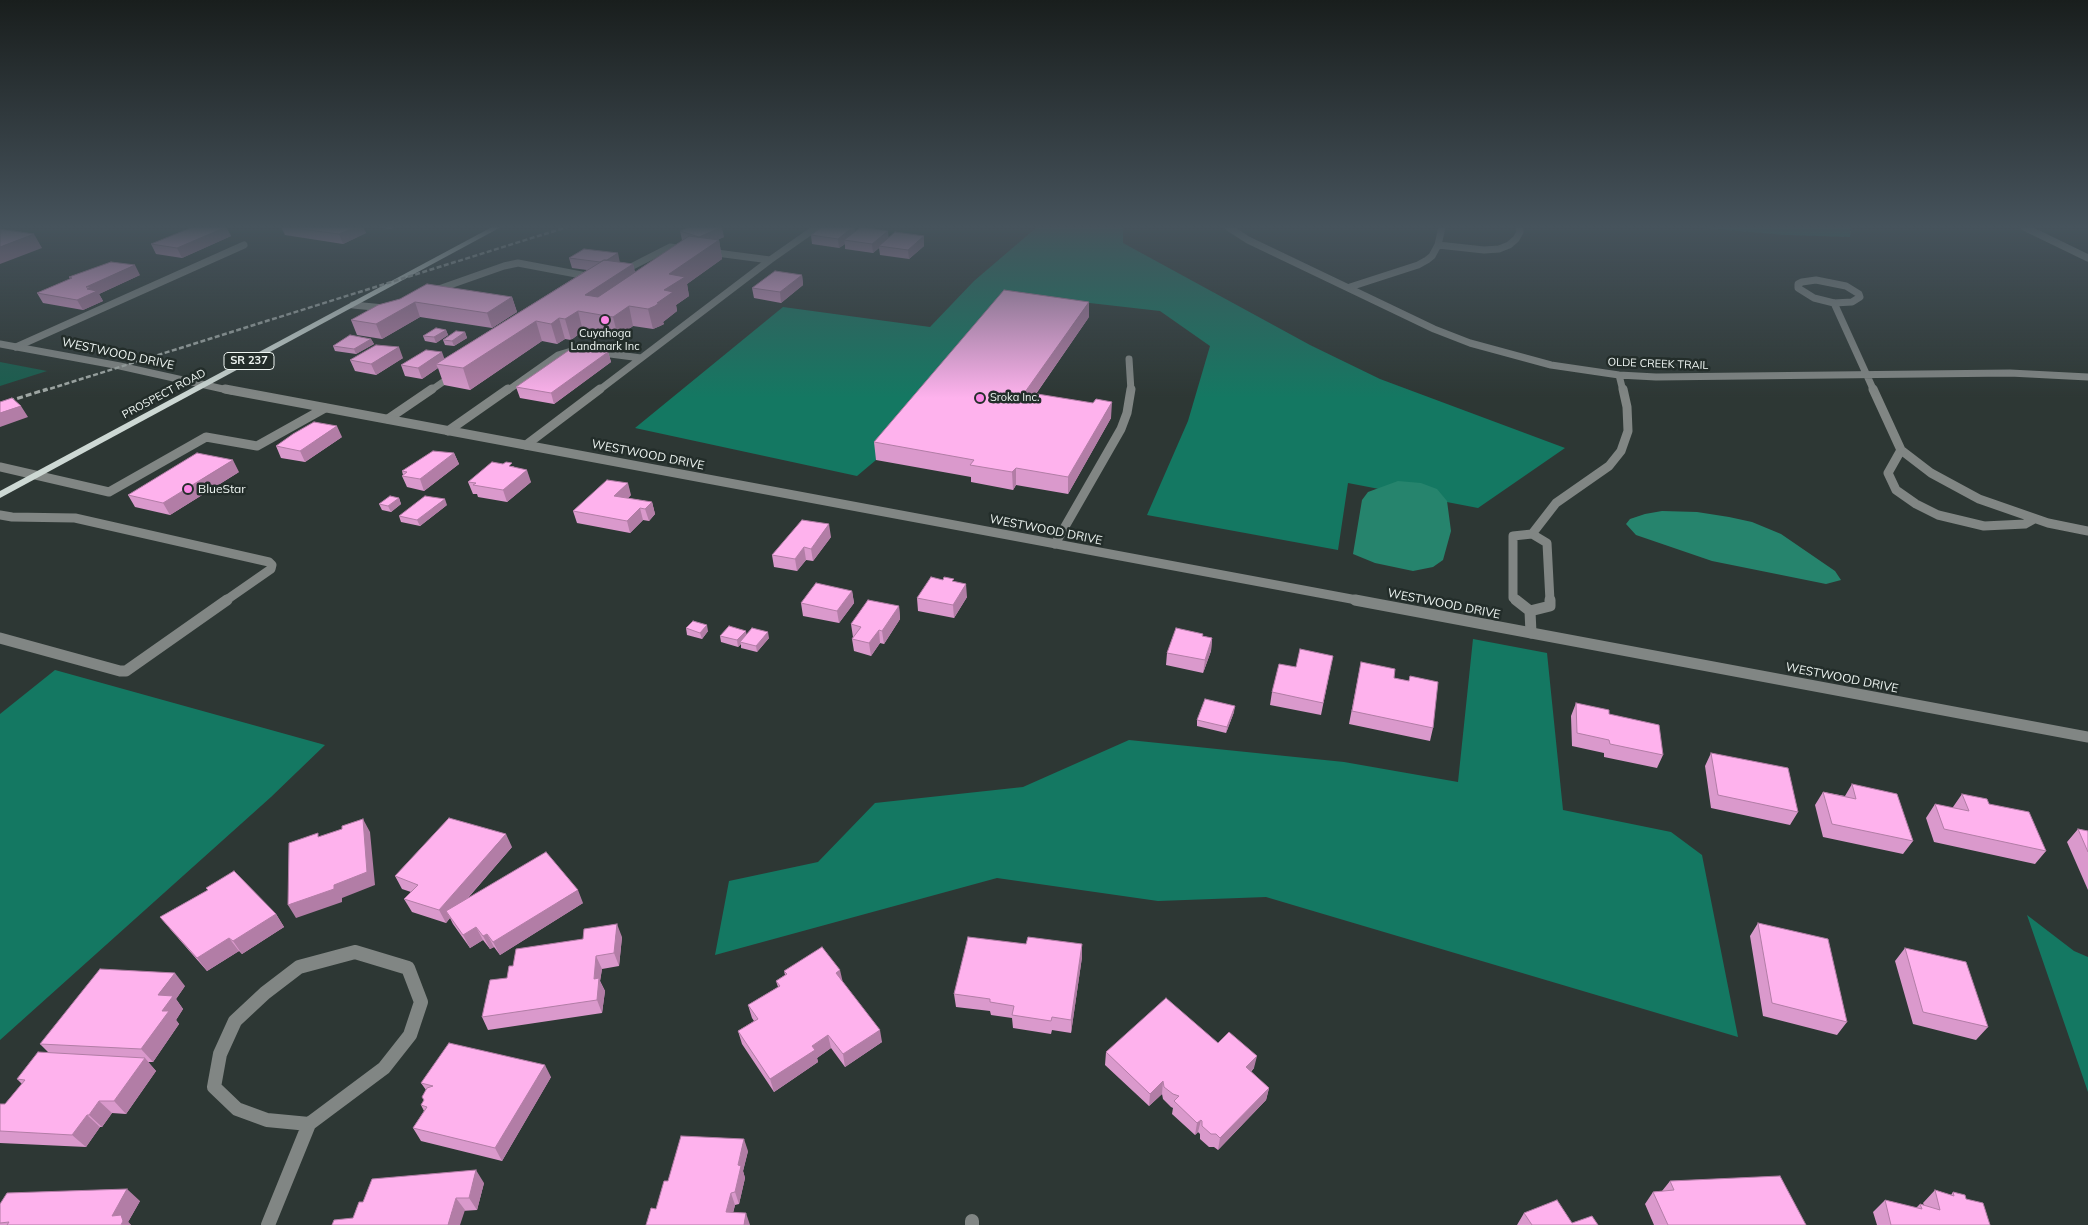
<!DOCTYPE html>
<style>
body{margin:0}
canvas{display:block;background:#2d3734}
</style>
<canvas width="2088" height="1225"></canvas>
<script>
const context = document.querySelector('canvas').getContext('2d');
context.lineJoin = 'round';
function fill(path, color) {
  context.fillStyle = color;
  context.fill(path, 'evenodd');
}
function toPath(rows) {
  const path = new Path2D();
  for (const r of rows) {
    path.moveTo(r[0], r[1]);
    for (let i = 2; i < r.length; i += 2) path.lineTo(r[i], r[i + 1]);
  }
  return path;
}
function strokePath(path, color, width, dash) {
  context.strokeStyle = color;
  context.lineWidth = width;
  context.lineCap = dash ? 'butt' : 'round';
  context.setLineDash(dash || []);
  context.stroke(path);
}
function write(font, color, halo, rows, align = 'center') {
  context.font = font + ' Mulish,sans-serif';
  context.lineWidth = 5;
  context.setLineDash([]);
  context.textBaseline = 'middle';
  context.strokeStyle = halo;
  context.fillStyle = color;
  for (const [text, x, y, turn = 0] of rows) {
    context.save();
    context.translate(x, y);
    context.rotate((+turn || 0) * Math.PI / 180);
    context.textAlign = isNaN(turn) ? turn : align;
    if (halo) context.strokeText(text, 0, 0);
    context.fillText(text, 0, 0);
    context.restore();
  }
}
const green = toPath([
 [0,362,47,371,0,386]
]);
const forest = toPath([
 [1037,227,1123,227,1123,243,1310,345,1380,379,1565,448,1478,508,1348,483,1338,550,1147,515,1188,421,1210,346,1160,311,1002,293,1005,305,876,460,857,476,635,428,783,307,930,327,974,281],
 [1690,227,1851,227,1850,237,1786,235],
 [1473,639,1547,653,1563,810,1671,832,1702,855,1738,1037,1266,897,1158,901,997,878,715,955,729,881,818,862,875,803,1023,787,1129,740,1344,762,1458,782],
 [55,670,325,745,271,797,0,1040,0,714],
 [2027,915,2074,951,2088,957,2088,1092]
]);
const water = toPath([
 [1398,481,1421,483,1437,489,1447,501,1451,531,1443,560,1433,567,1413,571,1375,563,1353,554,1362,500,1368,492],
 [1662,511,1697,512,1729,517,1752,522,1781,534,1835,571,1841,580,1826,584,1712,561,1636,535,1626,524,1630,519,1645,514]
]);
const serviceFar2 = toPath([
 [770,260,817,227],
 [623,271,670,247,685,249],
 [433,291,504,266,518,263,592,277],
 [353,305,384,308],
 [16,347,244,245],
 [595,352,641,358],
 [1129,359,1131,391],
 [430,391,453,375],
 [507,391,558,355,578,349],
 [598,391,770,260,709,252]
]);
const serviceFar1 = toPath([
 [388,419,432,389],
 [448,431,508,389],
 [526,445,600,389],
 [0,467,109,492,206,437,257,446,325,408],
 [0,515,12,517,75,518,269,562,272,565,271,569,225,601],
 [1055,544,1121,429,1127,413,1131,389]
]);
const service = toPath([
 [0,638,120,671,126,671,227,600]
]);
const minorFar3 = toPath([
 [1228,227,1248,240,1434,329,1470,343,1551,365,1619,375,1656,377,2010,373,2088,377],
 [2024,227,2088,258],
 [1438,245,1484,250,1499,249,1509,245,1516,239,1520,232,1519,227],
 [1816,280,1846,286,1859,294,1860,297,1852,302,1834,303,1814,298,1798,288,1798,284,1802,282,1816,280],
 [1350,287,1418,265,1427,260,1432,256,1438,245,1442,227],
 [1834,303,1874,391],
 [1619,375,1623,391]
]);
const minorFar2 = toPath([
 [1873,389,1901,450,1931,473,1979,499,2048,523,2088,531],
 [1901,450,1888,473,1896,490,1916,504,1938,515,1984,526,2025,524,2034,519],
 [1532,534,1547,543,1550,601],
 [1532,534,1556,503,1609,466,1621,451,1628,431,1627,407,1623,389],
 [1517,601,1513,598,1513,536,1532,534]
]);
const minorFar1 = toPath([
 [1516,600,1530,611,1550,606,1550,600],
 [1530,611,1531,633]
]);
const minor = toPath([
 [355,952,408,968,421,1002,410,1035,384,1068,309,1124,267,1120,237,1109,214,1087,220,1054,235,1021,265,993,299,967,355,952],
 [972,1221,972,1225],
 [268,1225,309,1124]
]);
const tertiaryFar2 = toPath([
 [0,344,120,366,232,391]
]);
const tertiaryFar1 = toPath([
 [225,389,1362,601]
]);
const tertiary = toPath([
 [1355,600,2088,737]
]);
const primary = toPath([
 [492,227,501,227,0,498,0,491,492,227]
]);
const railFar1 = toPath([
 [43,391,567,227]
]);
const rail = toPath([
 [0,404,47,389]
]);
const wall = toPath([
 [226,227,231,236,182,258,156,254,151,244],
 [281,227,363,227,366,233,343,244,285,235],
 [373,227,396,227,391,229],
 [854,227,855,231,889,238,924,246,909,259,880,255,879,248,873,253,845,249,845,244,839,248,812,244,811,235],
 [680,231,724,237,717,240,719,240,722,259,687,284,689,296,676,305,677,311,663,322,664,324,660,326,653,329,633,326,618,337,583,331,571,340,565,339,557,344,542,341,470,390,444,385,438,368,422,379,405,376,401,365,444,359,587,270,572,268,569,258,620,262,633,264,635,272,683,240,682,240],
 [140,275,99,294,103,301,83,310,43,303,37,293,70,279,69,277],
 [802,275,803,285,781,303,754,298,752,288],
 [512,297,517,312,492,328,420,317,382,339,357,335,351,320,400,299],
 [1089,317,1036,394,1111,418,1068,494,1016,485,1013,490,971,482,971,477,876,460,874,442],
 [446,330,448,335,436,343,425,341,423,336],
 [465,332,467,338,454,346,445,345,443,340],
 [371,339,374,344,356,354,335,351,333,346],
 [608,352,611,362,554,404,520,398,516,387],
 [403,358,376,375,355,371,350,360],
 [342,437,305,462,281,458,276,446],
 [454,453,459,464,424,491,407,487,402,476,403,475,402,471],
 [513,466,531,482,507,502,478,497,477,494,473,494,468,482],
 [239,472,170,515,135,507,128,495],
 [631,495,628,498,652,502,655,514,649,521,643,520,630,533,577,523,573,511],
 [399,498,401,504,391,512,382,510,379,504],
 [447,505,420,526,401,522,399,516],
 [831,537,813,561,806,560,797,571,774,567,772,555],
 [954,582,967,597,954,618,918,611,917,598],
 [852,591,854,603,839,623,803,616,801,603],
 [899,606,900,619,884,644,880,643,871,656,854,651,852,639,853,637,851,624],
 [686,628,708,631,702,639,687,635],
 [747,634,769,638,757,652,741,648,741,644,738,647,721,642,720,636],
 [1203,634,1203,636,1212,638,1211,651,1203,673,1166,665,1167,653],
 [1333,656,1321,715,1270,705,1272,692,1296,667],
 [1361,662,1394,678,1409,681,1410,676,1433,728,1430,741,1349,724],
 [1576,703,1609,714,1663,755,1657,768,1604,757,1604,753,1572,746,1571,716],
 [1234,712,1226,733,1197,726,1197,720],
 [1711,753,1798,812,1790,825,1711,808,1705,766],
 [1852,784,1913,841,1903,854,1823,837,1815,805,1823,792,1845,796],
 [1962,794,1989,804,2046,851,2035,864,1934,842,1926,818,1935,804,1953,808,1953,807],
 [2078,829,2088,831,2088,890,2067,842],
 [512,847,468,898,583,903,500,955,494,947,490,949,483,940,470,948,453,924,450,918,446,923,412,912,404,899,411,892,402,889,395,876],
 [206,888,276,914,284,927,242,954,239,951,207,971,171,930,160,917,208,890],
 [1758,923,1847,1022,1837,1035,1763,1016,1750,936],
 [622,937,619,966,602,969,600,981,605,991,602,1013,488,1030,482,1017,507,978],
 [1026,944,1082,944,1082,957,1071,1033,1052,1030,1051,1034,1013,1028,1012,1018,991,1015,990,1011,956,1007,954,994],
 [1905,948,1988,1027,1976,1040,1913,1024,1895,961],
 [784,971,842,981,882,1042,845,1067,831,1048,817,1058,818,1062,774,1092,742,1044,738,1031,754,1021,752,1018,748,1005,778,987,776,981,785,975],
 [185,986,176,999,183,1009,176,1020,179,1024,153,1062,148,1062,156,1071,126,1114,112,1113,102,1127,100,1127,86,1147,0,1143,0,1104,5,1104,22,1084,17,1079,49,1053,40,1044],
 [1218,1043,1254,1068,1251,1072,1269,1088,1266,1100,1218,1150,1214,1147,1209,1147,1200,1139,1200,1134,1198,1132,1195,1135,1172,1114,1173,1108,1171,1107,1163,1099,1162,1094,1149,1106,1105,1065,1106,1052],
 [551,1077,502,1161,421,1141,413,1128,424,1111,421,1105,424,1100,426,1090,421,1083],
 [748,1151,743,1171,745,1178,739,1204,735,1205,733,1213,656,1209,668,1181],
 [1670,1181,1806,1225,1654,1225,1645,1204,1653,1192,1662,1191],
 [484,1183,477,1210,353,1218,363,1202],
 [1935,1190,1951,1195,1953,1192,1966,1199,1990,1225,1877,1225,1873,1212,1885,1200,1916,1208,1920,1204,1924,1205,1923,1203],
 [140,1201,128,1222,131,1225,0,1225,0,1204],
 [1524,1213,1572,1223,1598,1225,1517,1225]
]);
const shadedWall = toPath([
 [226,227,231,236,182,258,177,248],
 [356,227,363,227,366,233,343,244,339,234],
 [722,227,724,237,701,246,699,237],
 [853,227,854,227,855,235,844,240,845,244,839,248,838,239],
 [888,231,889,240,879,246,879,248,873,253,872,244],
 [34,234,42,248,0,264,0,247],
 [924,236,924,246,909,259,908,250],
 [719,240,722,259,687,284,689,296,676,305,677,311,663,322,664,324,660,326,653,329,648,309,657,303,664,290,669,274],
 [618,253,620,263,603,263],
 [633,264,637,283,593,313,585,295],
 [135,265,140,275,99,294,103,301,83,310,77,300,86,287],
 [802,275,803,285,781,303,780,292],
 [512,297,517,312,492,328,487,313],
 [415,302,420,317,382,339,376,324],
 [1089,302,1089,317,1026,408,1025,392],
 [629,306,633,326,618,337,613,317],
 [578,311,583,331,571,340,565,319],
 [559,318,565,339,557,344,551,324],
 [536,321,542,341,470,390,463,368],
 [446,330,448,335,436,343,434,337],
 [465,332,467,338,454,346,452,341],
 [371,339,374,344,356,354,354,349],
 [399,347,403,358,376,375,371,364],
 [442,352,446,363,436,364,438,368,422,379,418,368],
 [608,352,611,362,554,404,551,393],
 [1112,402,1111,418,1068,494,1068,477],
 [21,406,28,417,0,427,0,413],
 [337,426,342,437,305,462,300,451],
 [454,453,459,464,424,491,420,479],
 [233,460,239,472,170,515,163,503],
 [1016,468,1016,485,1013,490,1012,472],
 [527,470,531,482,507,502,503,490],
 [628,483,631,495,618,508,614,496],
 [399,498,401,504,391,512,388,506],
 [445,499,447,505,420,526,417,520],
 [652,502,655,514,649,521,645,509],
 [640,508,643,520,630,533,627,521],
 [829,524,831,537,813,561,811,549],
 [804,547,806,560,797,571,795,559],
 [966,584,967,597,954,618,953,605],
 [852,591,854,603,839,623,837,611],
 [899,606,900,619,884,644,882,631],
 [707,625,708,631,702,639,700,633],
 [879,630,880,643,871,656,869,643],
 [746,631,747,637,740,642,741,644,738,647,737,640],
 [768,632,769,638,757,652,756,646],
 [1212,638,1211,651,1203,673,1205,660],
 [1235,706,1234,712,1226,733,1227,727],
 [363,819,370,832,375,885,342,898,342,902,296,918,288,905,334,885],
 [506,834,512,847,451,917,446,911,450,918,446,923,439,910],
 [578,890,583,903,500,955,493,942],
 [276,914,284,927,242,954,233,941],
 [617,924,622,937,619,966,614,953],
 [476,927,483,940,470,948,463,935],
 [487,934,494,947,490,949,483,936],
 [229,938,239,951,207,971,197,958],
 [1082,944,1082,957,1071,1033,1071,1020],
 [596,956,602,969,600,981,605,991,602,1013,597,1000,594,979],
 [840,970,843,983,836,973],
 [175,973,185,986,176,999,183,1009,176,1020,179,1024,153,1062,141,1049,162,1011,158,995],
 [880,1030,882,1042,845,1067,843,1054],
 [828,1035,831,1048,817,1058,818,1062,774,1092,770,1079,812,1046],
 [1257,1056,1254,1068,1243,1079,1246,1067],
 [145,1058,156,1071,126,1114,114,1101],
 [545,1065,551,1077,502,1161,495,1148],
 [1163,1081,1162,1094,1149,1106,1150,1094],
 [1269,1088,1266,1100,1218,1150,1220,1138],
 [99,1101,112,1113,102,1127,89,1115],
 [87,1115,100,1127,86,1147,72,1135],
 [1201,1120,1198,1132,1195,1135,1197,1123],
 [744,1139,748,1151,743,1171,745,1178,739,1204,735,1192,738,1165],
 [476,1170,484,1183,477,1210,469,1198],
 [127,1189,140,1201,128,1222,131,1225,121,1225,112,1216],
 [731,1193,735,1205,730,1224,726,1212],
 [456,1198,465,1210,460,1225,448,1225],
 [746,1213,750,1225,744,1225]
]);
const building = toPath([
 [193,227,226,227,177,248,151,244,193,227],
 [286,227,356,227,339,234,286,227],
 [690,227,722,227,699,237,680,231,690,227],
 [822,227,853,227,838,239,811,235,822,227],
 [861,227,888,231,872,244,844,240,861,227],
 [0,229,34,234,0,247,0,229],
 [895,232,924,236,908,250,879,246,895,232],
 [689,236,719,240,669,274,685,277,664,290,673,292,657,303,659,303,655,306,648,309,629,306,613,317,578,311,565,319,559,318,551,324,536,321,463,368,436,364,604,260,633,264,585,295,598,297,689,236],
 [584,249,618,253,607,260,604,260,600,262,569,258,584,249],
 [111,262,135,265,86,287,91,287,87,289,97,291,77,300,37,293,72,278,69,277,111,262],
 [775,271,802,275,780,292,752,288,775,271],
 [427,284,512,297,487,313,415,302,376,324,351,320,378,305,400,299,427,284],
 [1004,290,1089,302,1025,392,1093,403,1096,399,1112,402,1068,477,1016,468,1012,472,970,465,974,460,874,442,1004,290],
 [436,328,446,330,434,337,423,336,436,328],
 [456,331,465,332,452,341,443,340,456,331],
 [350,335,371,339,354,349,333,346,350,335],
 [376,345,399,347,371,364,350,360,376,345],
 [575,346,608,352,551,393,516,387,575,346],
 [426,350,442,352,418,368,401,365,426,350],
 [12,398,21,406,0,413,0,402,12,398],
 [314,422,337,426,300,451,276,446,293,434,314,422],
 [433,451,454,453,420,479,402,476,407,472,402,471,433,451],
 [197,453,233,460,163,503,128,495,197,453],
 [492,462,503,464,506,462,512,463,509,466,527,470,503,490,473,485,476,483,468,482,492,462],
 [607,480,628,483,614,496,652,502,645,509,640,508,627,521,573,511,607,480],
 [390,496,399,498,388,506,379,504,390,496],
 [425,496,445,499,417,520,399,516,425,496],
 [802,520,829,524,811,549,804,547,795,559,772,555,802,520],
 [931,577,943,580,944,577,954,579,952,581,966,584,953,605,917,598,931,577],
 [816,583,852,591,837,611,801,603,816,583],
 [868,600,899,606,882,631,879,630,869,643,852,639,861,627,851,624,868,600],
 [693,621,707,625,700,633,686,628,693,621],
 [729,626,746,631,737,640,720,636,729,626],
 [752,628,768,632,756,646,740,642,752,628],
 [1176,628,1203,634,1202,636,1212,638,1205,660,1167,653,1176,628],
 [1300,649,1333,656,1323,703,1272,692,1279,664,1296,667,1300,649],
 [1361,662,1395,669,1394,678,1409,681,1410,676,1438,682,1433,728,1352,711,1361,662],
 [1205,699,1235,706,1227,727,1197,720,1205,699],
 [1576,703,1609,710,1609,714,1659,725,1663,755,1610,744,1609,740,1577,733,1576,703],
 [1711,753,1788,768,1798,812,1718,795,1711,753],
 [1852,784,1897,794,1913,841,1832,824,1823,792,1856,799,1852,784],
 [1962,794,1987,799,1989,804,2029,812,2046,851,1944,829,1935,804,1969,811,1962,794],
 [449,818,506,834,439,910,404,899,418,885,395,876,449,818],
 [363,819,367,872,334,885,334,889,288,905,289,843,318,833,318,837,342,829,342,826,363,819],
 [2078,829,2088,831,2088,852,2078,829],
 [546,852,578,890,493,942,487,934,483,936,476,927,463,935,446,911,546,852],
 [234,871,276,914,233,941,229,938,197,958,160,917,208,890,206,888,234,871],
 [1758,923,1828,939,1847,1022,1772,1003,1758,923],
 [617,924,614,953,596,956,594,979,599,978,597,1000,482,1017,490,980,507,978,509,966,513,966,516,949,583,939,584,929,617,924],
 [968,937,1026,944,1028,937,1082,944,1071,1020,1052,1017,1051,1021,1012,1015,1014,1006,990,1002,990,999,954,994,968,937],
 [822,947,840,970,836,973,880,1030,843,1054,828,1035,812,1046,815,1050,770,1079,738,1031,758,1019,748,1005,780,986,776,981,787,974,784,971,822,947],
 [1905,948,1966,962,1988,1027,1923,1012,1905,948],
 [100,969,175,973,158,995,173,996,162,1011,169,1011,141,1049,40,1044,100,969],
 [1166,998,1218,1043,1229,1032,1257,1056,1246,1067,1269,1088,1220,1138,1216,1134,1211,1134,1202,1126,1202,1121,1201,1120,1197,1123,1174,1101,1179,1096,1173,1094,1164,1087,1163,1081,1150,1094,1106,1052,1166,998],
 [449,1043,545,1065,495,1148,413,1128,427,1107,421,1105,424,1100,422,1097,427,1088,433,1086,421,1083,449,1043],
 [38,1052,145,1058,114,1101,99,1101,89,1115,87,1115,72,1135,0,1131,0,1104,5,1104,25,1080,17,1079,38,1052],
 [681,1136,744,1139,738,1165,741,1166,735,1192,731,1193,726,1212,746,1213,744,1225,646,1225,651,1208,656,1209,664,1181,668,1181,681,1136],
 [476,1170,469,1198,456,1198,448,1225,332,1225,334,1220,353,1218,359,1202,363,1202,372,1179,476,1170],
 [1780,1176,1806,1225,1668,1225,1653,1192,1674,1190,1670,1181,1780,1176],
 [127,1189,112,1216,121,1215,123,1221,121,1225,7,1225,9,1222,0,1223,0,1204,7,1193,127,1189],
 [1935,1190,1954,1196,1953,1192,1965,1195,1966,1199,1983,1203,1990,1225,1891,1225,1885,1200,1922,1209,1920,1204,1940,1210,1935,1190],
 [1557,1200,1572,1223,1592,1216,1598,1225,1532,1225,1524,1213,1557,1200]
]);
const markers = [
 [605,320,5,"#fb87e5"],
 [980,398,5,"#fb87e5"],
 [188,489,5,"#fb87e5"]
];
const farPoinames = [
 ["Cuyahoga",605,334],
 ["Landmark Inc",605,347],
 ["Sroka Inc.",990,398,"left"]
];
const shields = [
 [249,361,50]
];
const shieldNames = [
 ["SR 237",249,361]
];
const farStreetnames = [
 ["OLDE CREEK TRAIL",1658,364,2],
 ["PROSPECT ROAD",164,394,-28]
];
const streetNames = [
 ["WESTWOOD DRIVE",118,354,12],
 ["WESTWOOD DRIVE",648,455,11],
 ["WESTWOOD DRIVE",1046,530,11],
 ["WESTWOOD DRIVE",1444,604,11],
 ["WESTWOOD DRIVE",1842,678,11]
];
const poiNames = [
 ["BlueStar",198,489]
];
fill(green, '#1a5e4e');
fill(forest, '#147862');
fill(water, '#26846d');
strokePath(serviceFar2, '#818684', 7);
strokePath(serviceFar1, '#818684', 9);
strokePath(service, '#818684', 11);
strokePath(minorFar3, '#818684', 7);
strokePath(minorFar2, '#818684', 9);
strokePath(minorFar1, '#818684', 11);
strokePath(minor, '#818684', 14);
strokePath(tertiaryFar2, '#818684', 7);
strokePath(tertiaryFar1, '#818684', 9);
strokePath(tertiary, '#818684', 11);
fill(primary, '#cdd8d4');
strokePath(railFar1, '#a0a8a5', 2.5, [5, 2.5]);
strokePath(rail, '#a0a8a5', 3, [6, 3]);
fill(wall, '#da99cc');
fill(shadedWall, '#b27da6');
fill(building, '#feb2ed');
strokePath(building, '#b27da6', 1);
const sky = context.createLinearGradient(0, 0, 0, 398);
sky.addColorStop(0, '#191e1d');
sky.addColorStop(0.57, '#46535c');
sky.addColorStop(1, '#46535c00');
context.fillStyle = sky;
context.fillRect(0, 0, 2088, 398);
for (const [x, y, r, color] of markers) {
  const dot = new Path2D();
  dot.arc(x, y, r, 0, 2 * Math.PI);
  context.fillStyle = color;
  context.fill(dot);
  strokePath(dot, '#232d2a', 2);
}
write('11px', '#eff6f3', '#232d2a', farPoinames);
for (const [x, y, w] of shields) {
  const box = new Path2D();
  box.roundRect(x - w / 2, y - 8.5, w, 17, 4);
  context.fillStyle = '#232d2a';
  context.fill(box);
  strokePath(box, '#eff6f3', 1);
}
write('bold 11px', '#eff6f3', null, shieldNames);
write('11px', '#eff6f3', '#232d2a', farStreetnames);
write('12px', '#eff6f3', '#232d2a', streetNames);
write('12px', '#eff6f3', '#232d2a', poiNames, 'left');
</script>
